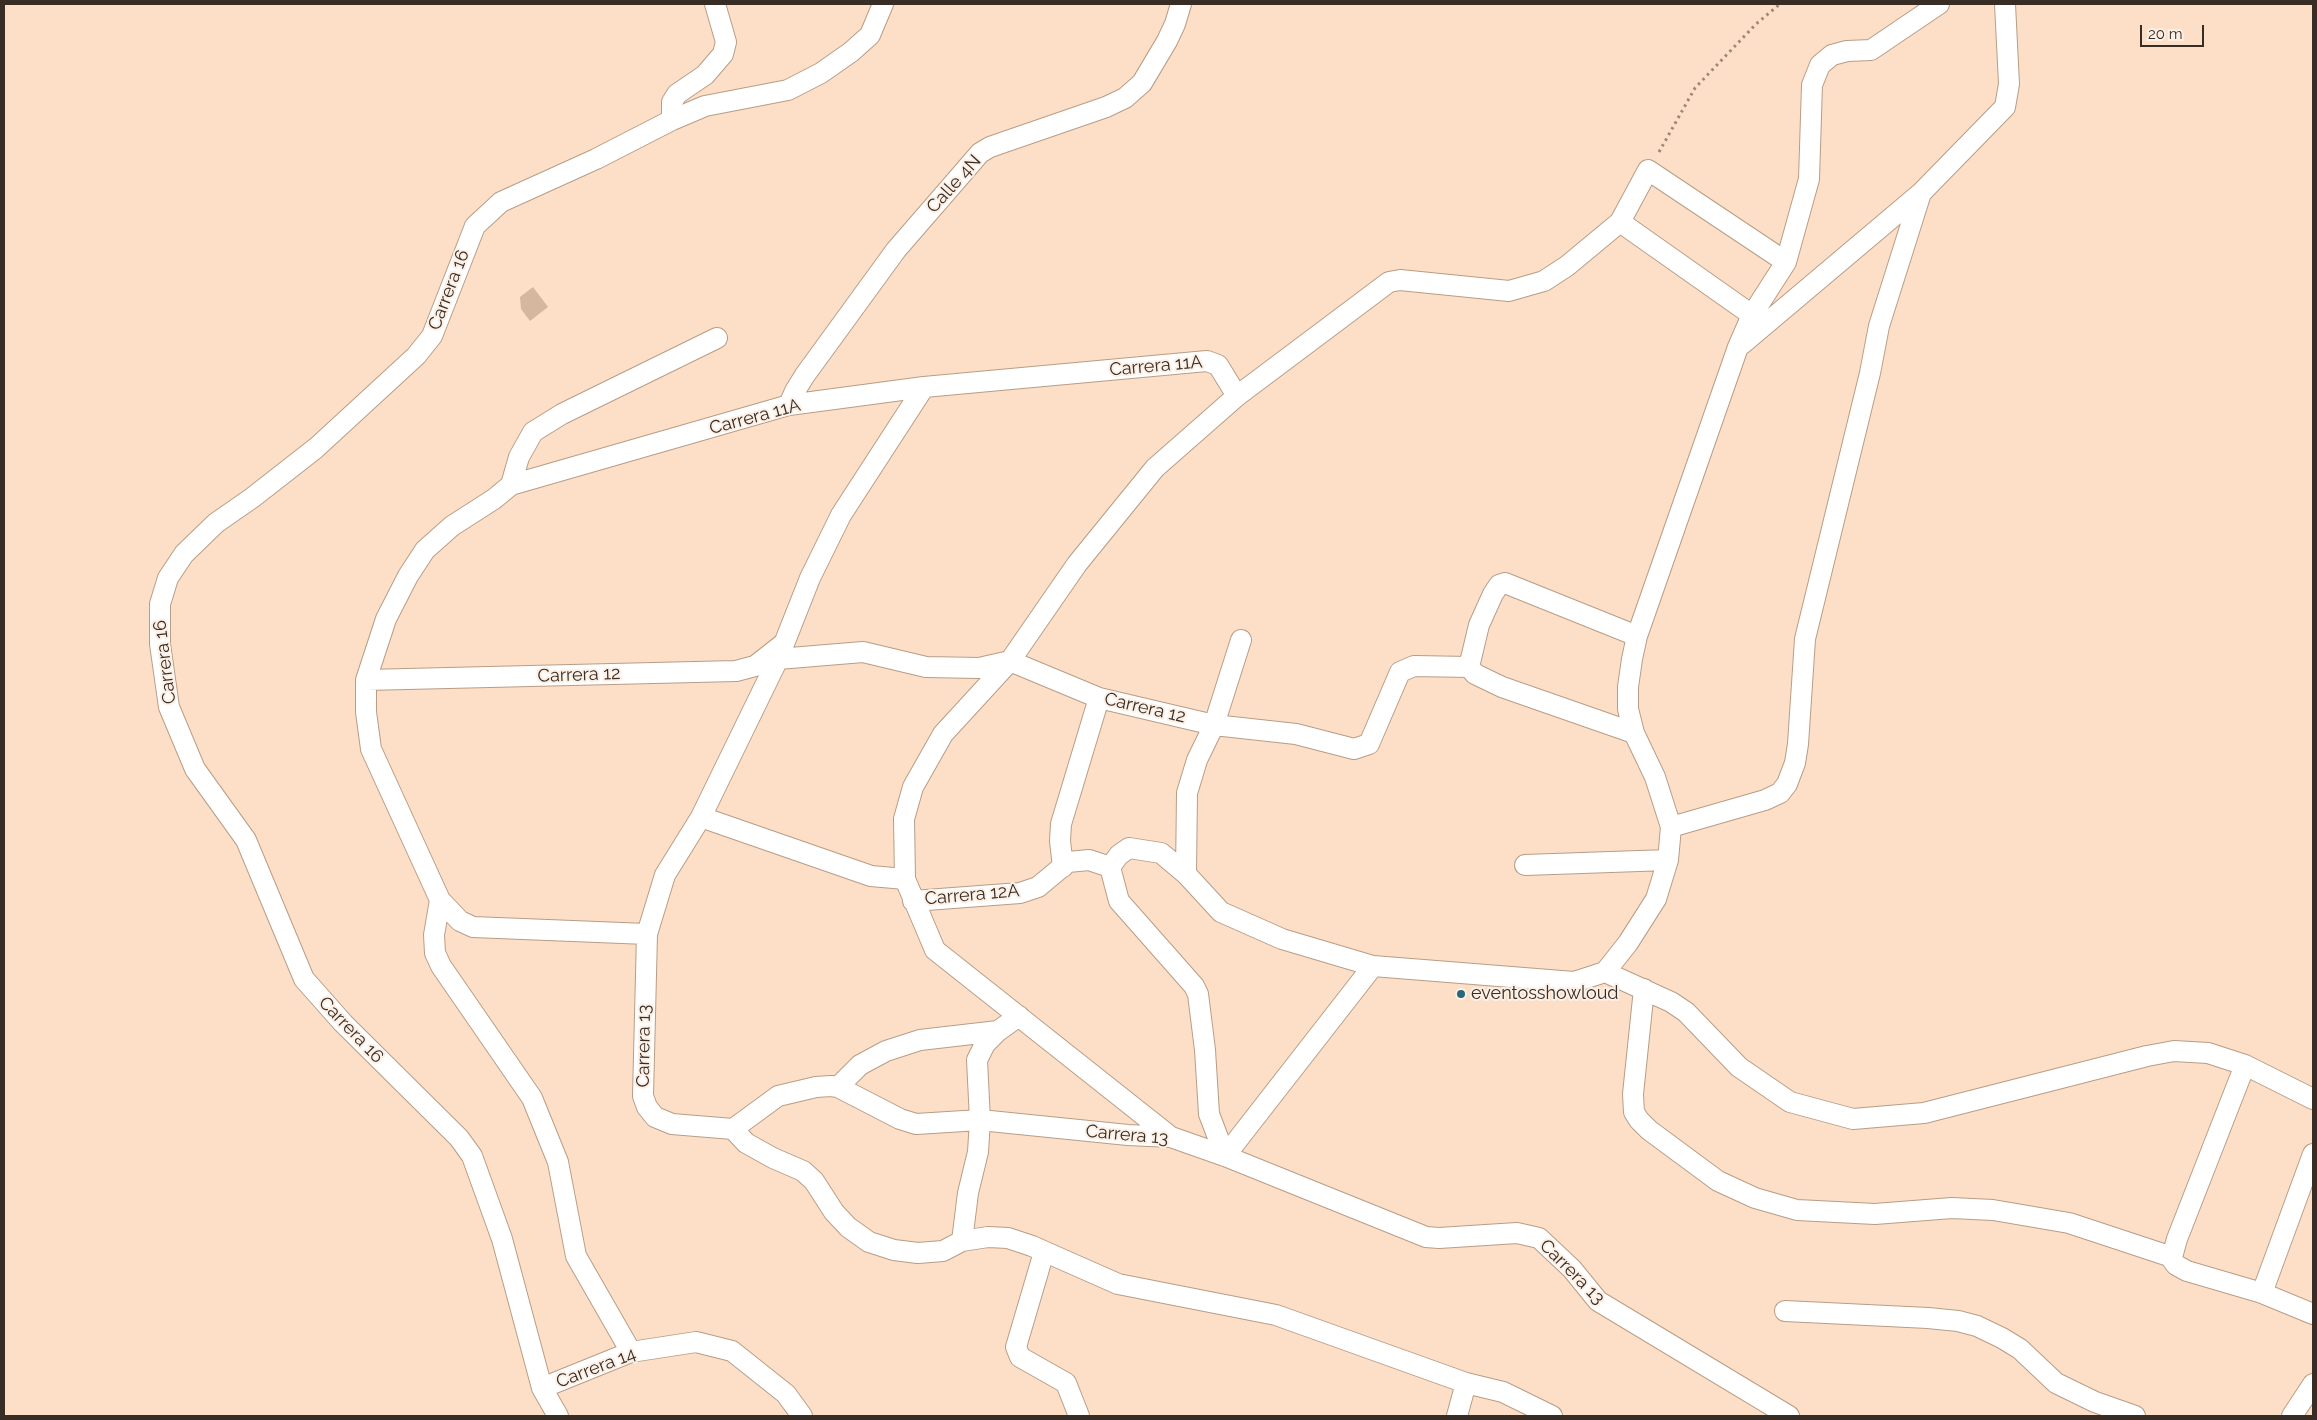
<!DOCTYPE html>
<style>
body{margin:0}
#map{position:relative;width:2317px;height:1420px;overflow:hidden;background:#fddfc7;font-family:Raleway,sans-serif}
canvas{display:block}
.frame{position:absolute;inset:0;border:5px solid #382d24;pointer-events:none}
.scale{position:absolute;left:2140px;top:25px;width:64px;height:22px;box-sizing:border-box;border:2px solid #382d24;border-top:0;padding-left:6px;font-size:15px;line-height:18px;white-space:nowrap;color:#382d24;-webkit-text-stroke:4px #fcf0e6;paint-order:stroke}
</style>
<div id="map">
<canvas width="2317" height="1420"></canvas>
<div class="frame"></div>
<div class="scale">20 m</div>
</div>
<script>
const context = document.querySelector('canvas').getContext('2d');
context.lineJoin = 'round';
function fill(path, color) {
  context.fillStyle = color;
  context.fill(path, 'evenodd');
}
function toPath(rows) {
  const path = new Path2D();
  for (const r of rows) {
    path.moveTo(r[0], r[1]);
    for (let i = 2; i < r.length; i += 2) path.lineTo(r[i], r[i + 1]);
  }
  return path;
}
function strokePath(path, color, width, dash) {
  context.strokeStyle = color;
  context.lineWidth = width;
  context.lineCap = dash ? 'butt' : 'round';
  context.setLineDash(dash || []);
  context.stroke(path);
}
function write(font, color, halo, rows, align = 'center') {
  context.font = font + ' Raleway,sans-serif';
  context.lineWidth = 4;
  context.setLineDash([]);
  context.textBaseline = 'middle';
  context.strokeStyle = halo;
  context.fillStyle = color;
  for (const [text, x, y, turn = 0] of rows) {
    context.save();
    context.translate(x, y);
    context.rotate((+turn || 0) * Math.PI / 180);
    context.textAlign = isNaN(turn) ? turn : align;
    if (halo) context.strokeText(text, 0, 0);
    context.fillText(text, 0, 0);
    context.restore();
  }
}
const building = toPath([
 [533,287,548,307,530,321,521,309,520,297]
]);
const path = toPath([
 [1659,152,1695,88,1756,24,1780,4]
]);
const minor = toPath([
 [672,120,672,102,677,94,705,75,723,54,726,42,715,4],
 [1620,222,1752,315],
 [1742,344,1921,193,2005,107,2009,84,2005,4],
 [924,387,841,515,810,578,778,659,701,817,665,875,647,934,643,1096,647,1107,655,1117,672,1124,733,1129,778,1096,816,1087,831,1086,838,1087,900,1119,916,1124,980,1120,1128,1135,1171,1137,1225,1156,1426,1237,1439,1238,1517,1233,1539,1238,1572,1269,1598,1301,1789,1416],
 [789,405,795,391,805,375,896,250,980,153,990,147,1106,107,1125,98,1142,83,1167,41,1175,24,1181,4],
 [511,485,519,457,533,432,562,414,717,338],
 [778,659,863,652,926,667,979,668,1010,661,1099,698,1214,725,1296,734,1354,749,1369,744,1400,672,1414,666,1469,667],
 [366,680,736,671,755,666,783,644],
 [1634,733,1502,687,1475,674,1469,667,1479,625,1493,594,1499,585,1505,583,1637,636],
 [701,817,871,876,905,879],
 [1671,827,1765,800,1780,793,1787,784,1795,763,1798,744,1805,639,1870,373,1879,326,1921,193],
 [1525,865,1668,860],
 [1063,867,1060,841,1061,824,1099,698],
 [1186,874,1187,793,1197,760,1214,725,1241,640],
 [440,900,434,935,435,953,441,966,532,1098,558,1162,576,1256,631,1352],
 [913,901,1020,893,1038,887,1068,862,1089,860,1110,867],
 [647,934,473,927,460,921,440,900,371,749,366,712,366,680,386,619,408,576,425,550,452,526,494,499,511,485,789,405,924,387,1207,361,1218,365,1237,396],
 [1605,972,1671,1002,1686,1012,1739,1067,1790,1102,1853,1119,1924,1113,2147,1056,2174,1051,2208,1053,2245,1065,2313,1099],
 [1644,989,1633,1094,1634,1112,1639,1120,1649,1130,1718,1181,1755,1198,1797,1210,1875,1214,1952,1208,1993,1210,2069,1223,2172,1257],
 [2245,1065,2177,1239,2172,1257,2173,1261,2176,1265,2187,1271,2262,1293,2313,1314],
 [838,1087,860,1065,886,1051,920,1040,998,1031],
 [733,1129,746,1143,773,1158,803,1171,814,1181,834,1212,848,1227,869,1242,894,1250,918,1253,943,1251,962,1241,988,1237,1008,1238,1032,1246,1118,1284,1276,1315,1466,1383,1503,1392,1552,1416],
 [1171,1137,935,950,905,879,904,819,913,787,943,734,1010,661,1077,564,1155,468,1237,396,1389,282,1400,280,1509,291,1544,281,1567,266,1620,222,1648,170,1786,262],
 [1225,1156,1209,1114,1205,1050,1198,994,1194,986,1119,901,1110,867,1119,855,1129,848,1161,853,1186,874,1221,912,1282,939,1373,966,1574,982,1605,972,1628,943,1656,899,1668,860,1671,827,1655,777,1634,733,1628,709,1628,687,1632,659,1637,636,1738,347,1752,315,1786,262,1809,179,1812,85,1820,65,1832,55,1847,51,1871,50,1939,4],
 [1225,1156,1373,966],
 [962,1241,968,1193,978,1152,980,1120,977,1060,985,1044,998,1031,1019,1016],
 [1044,1252,1016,1347,1020,1357,1066,1383,1079,1416],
 [2262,1293,2313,1154],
 [1785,1311,1928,1318,1958,1321,1977,1326,2002,1338,2020,1349,2056,1383,2095,1402,2135,1416],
 [542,1388,631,1352,696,1342,732,1351,786,1394,802,1416],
 [558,1416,542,1388,502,1239,472,1156,459,1138,343,1023,304,979,246,840,195,769,169,707,160,644,160,604,168,578,184,554,216,523,252,498,316,448,416,356,432,336,475,226,501,202,596,159,672,120,705,106,788,90,821,73,851,52,870,35,883,4],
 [1457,1416,1466,1383],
 [2292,1416,2313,1384]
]);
const markers = [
 [1461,994,5,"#27687b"]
];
const streetNames = [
 ["Calle 4N",954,184,-48],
 ["Carrera 16",449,290,-69],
 ["Carrera 11A",1156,366,-5],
 ["Carrera 11A",755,417,-15],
 ["Carrera 16",165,662,-97],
 ["Carrera 12",579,675,-2],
 ["Carrera 12",1145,708,13],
 ["Carrera 12A",972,895,-5],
 ["Carrera 16",351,1030,46],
 ["Carrera 13",644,1046,-89],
 ["Carrera 13",1127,1135,5],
 ["Carrera 13",1572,1272,45],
 ["Carrera 14",596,1368,-21]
];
const poiNames = [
 ["eventosshowloud",1471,994]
];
fill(building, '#d3b79f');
strokePath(minor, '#b89d86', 22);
strokePath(path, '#9c8877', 3, [2.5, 4]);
strokePath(minor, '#fff', 20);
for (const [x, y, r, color] of markers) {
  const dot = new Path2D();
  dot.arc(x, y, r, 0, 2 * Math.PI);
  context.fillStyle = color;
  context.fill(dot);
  strokePath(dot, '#fcf0e6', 2);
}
write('18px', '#382d24', '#fcf0e6', streetNames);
write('18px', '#382d24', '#fcf0e6', poiNames, 'left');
</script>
